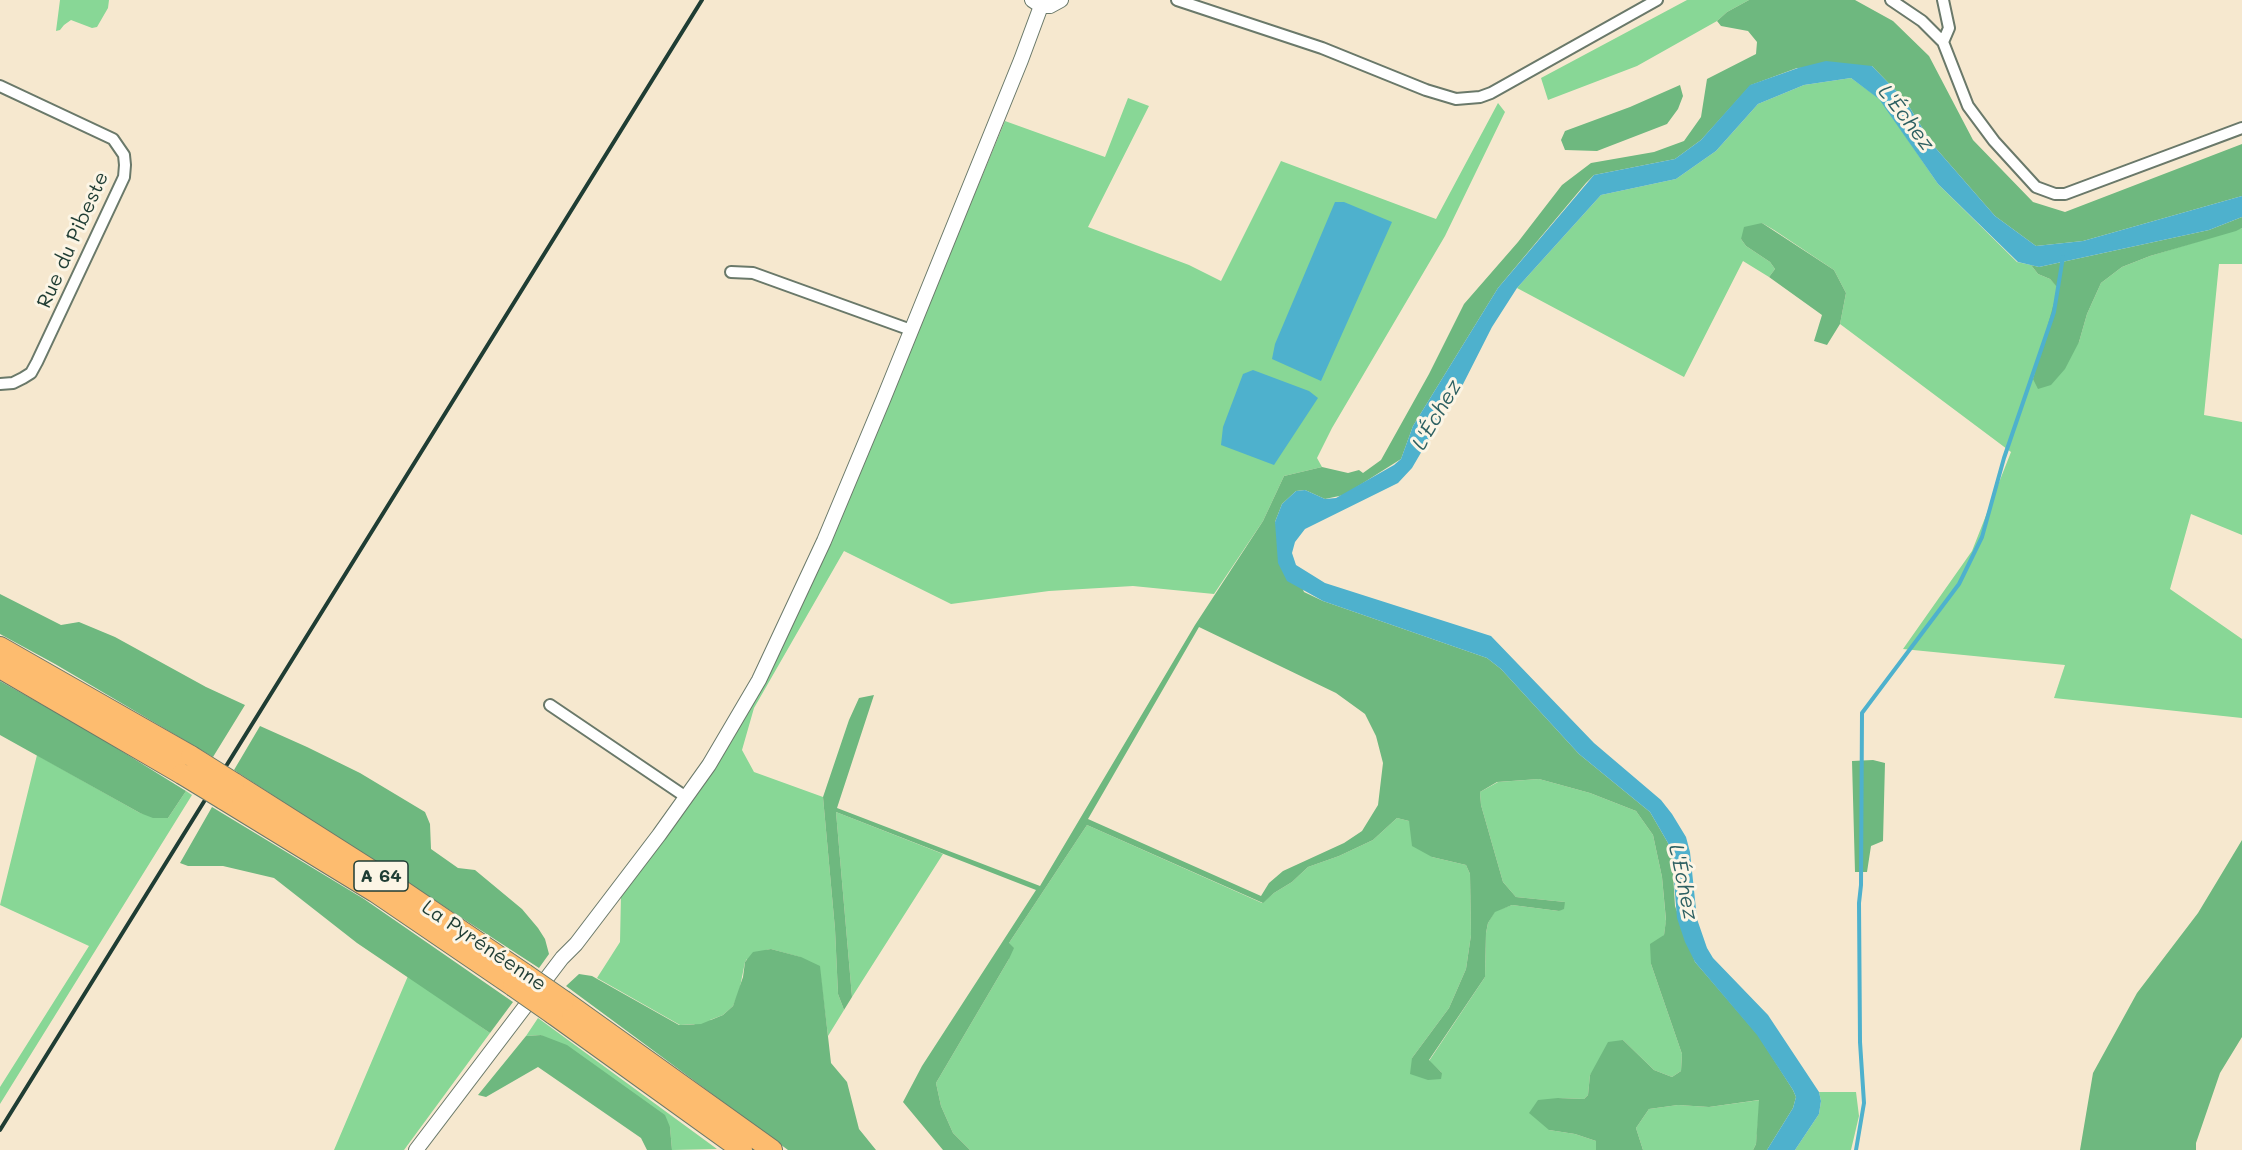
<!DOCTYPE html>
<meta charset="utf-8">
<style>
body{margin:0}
canvas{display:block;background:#f6e8cf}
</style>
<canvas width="2242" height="1150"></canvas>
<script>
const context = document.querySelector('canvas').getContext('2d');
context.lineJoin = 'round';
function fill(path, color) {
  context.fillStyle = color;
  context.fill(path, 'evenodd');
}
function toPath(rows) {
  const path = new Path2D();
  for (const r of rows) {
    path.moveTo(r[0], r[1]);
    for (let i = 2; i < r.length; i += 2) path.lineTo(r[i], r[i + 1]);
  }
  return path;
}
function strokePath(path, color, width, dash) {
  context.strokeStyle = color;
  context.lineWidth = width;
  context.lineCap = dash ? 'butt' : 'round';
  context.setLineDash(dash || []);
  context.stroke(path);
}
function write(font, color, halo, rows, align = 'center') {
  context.font = font + ' Mali,sans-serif';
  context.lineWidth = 6;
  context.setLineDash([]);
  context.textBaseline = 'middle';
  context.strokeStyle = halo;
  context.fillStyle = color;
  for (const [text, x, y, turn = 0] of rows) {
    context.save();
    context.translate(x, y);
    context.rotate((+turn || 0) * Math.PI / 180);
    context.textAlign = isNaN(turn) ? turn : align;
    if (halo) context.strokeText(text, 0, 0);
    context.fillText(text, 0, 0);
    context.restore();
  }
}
const green = toPath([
 [60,0,109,0,108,8,97,27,92,28,71,20,64,25,60,30,56,31],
 [1687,0,1749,0,1727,12,1717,21,1637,66,1548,100,1541,78],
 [1851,78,1880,99,1938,184,2017,262,2031,265,2038,274,2050,279,2059,288,2033,379,2079,342,2087,314,2101,283,2122,267,2150,256,2242,228,2242,264,2219,264,2204,415,2242,422,2242,535,2191,514,2170,589,2242,639,2242,718,2054,698,2065,665,1903,649,1972,551,2011,452,1840,324,1846,293,1834,270,1774,230,1762,223,1741,239,1746,246,1770,262,1775,269,1769,277,1743,261,1684,377,1517,288,1601,195,1676,179,1716,151,1758,104,1804,85],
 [1128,98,1149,106,1088,227,1189,265,1221,281,1281,161,1436,219,1498,103,1505,112,1445,236,1332,428,1317,458,1322,467,1284,476,1263,521,1214,594,1133,586,1049,591,951,604,844,551,754,708,742,750,754,772,823,797,835,929,838,994,844,1010,828,1036,820,972,823,1056,820,1071,813,1081,801,1084,785,1079,724,1046,694,1024,680,1025,597,978,620,942,621,894,716,764,761,690,830,543,1005,121,1105,157],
 [771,949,800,957,807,1029,803,1043,794,1055,786,1057,773,1057,710,1020,723,1015,733,1006,739,992,745,962,747,959,752,983,753,1002,762,1007,773,1005,777,993,776,977,766,950],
 [37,755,140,813,168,818,186,791,192,795,0,1104,0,1087,89,946,0,905],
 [1539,779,1590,793,1636,811,1653,835,1662,877,1666,921,1664,935,1651,964,1682,1054,1681,1071,1672,1077,1654,1070,1623,1040,1590,1075,1588,1095,1584,1099,1558,1098,1549,1130,1575,1134,1596,1141,1596,1150,970,1150,953,1133,941,1106,936,1083,1009,959,1009,943,1087,825,1262,903,1274,893,1292,882,1308,867,1339,856,1373,840,1397,818,1409,821,1432,857,1466,865,1470,874,1471,935,1466,969,1449,1008,1412,1058,1442,1073,1429,1061,1485,977,1486,933,1488,923,1495,911,1512,905,1559,911,1565,902,1516,897,1503,882,1481,805,1480,792,1498,782],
 [836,812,943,854,852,997],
 [408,976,490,1033,404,1150,334,1150],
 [538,1018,717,1149,672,1150,670,1127,541,1035,526,1036],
 [1819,1092,1856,1092,1859,1116,1851,1150,1795,1150,1819,1114,1821,1101],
 [1760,1100,1756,1144,1753,1150,1643,1150,1636,1128,1649,1109,1678,1105,1709,1107]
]);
const forest = toPath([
 [1749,0,1855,0,1893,21,1929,56,1973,140,2033,202,2065,212,2242,144,2242,196,2083,241,2036,246,1995,216,1933,145,1905,100,1872,66,1797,68,1751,85,1701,140,1675,159,1594,175,1586,183,1498,288,1413,426,1401,459,1344,495,1325,499,1305,490,1296,491,1282,504,1275,522,1304,592,1323,601,1487,658,1501,669,1579,754,1650,812,1668,843,1672,857,1675,906,1695,962,1758,1035,1793,1090,1796,1097,1793,1108,1767,1150,1753,1150,1756,1144,1759,1100,1709,1107,1678,1105,1649,1109,1636,1128,1643,1150,1596,1150,1596,1141,1575,1134,1549,1130,1529,1113,1538,1100,1558,1098,1584,1099,1588,1095,1590,1075,1608,1042,1623,1040,1654,1070,1672,1077,1681,1071,1682,1054,1651,964,1650,944,1664,935,1666,920,1662,877,1653,835,1636,811,1590,793,1539,779,1497,782,1480,792,1481,805,1503,882,1516,897,1565,902,1564,909,1559,911,1512,905,1495,912,1488,923,1486,933,1485,977,1429,1060,1442,1073,1441,1079,1428,1080,1410,1074,1412,1058,1449,1008,1466,969,1471,935,1470,874,1466,865,1432,857,1412,846,1409,821,1397,818,1373,840,1339,856,1308,867,1292,882,1274,893,1263,903,1087,825,1009,943,1014,948,1009,959,936,1083,941,1106,953,1133,970,1150,943,1150,903,1102,922,1066,1036,890,836,812,852,997,844,1010,838,994,835,929,823,797,849,720,859,698,874,695,837,808,1040,886,1195,625,1263,521,1284,476,1322,467,1348,473,1359,470,1363,473,1381,460,1429,374,1464,304,1518,242,1562,185,1591,163,1654,152,1684,141,1701,117,1707,79,1756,54,1757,42,1748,31,1721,26,1717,21,1727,12],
 [1199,627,1336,693,1365,714,1376,736,1383,763,1378,805,1362,831,1344,843,1283,871,1269,883,1261,896,1088,819],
 [1680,85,1683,96,1678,109,1667,124,1597,151,1565,150,1561,140,1565,131,1630,107],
 [2242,217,2242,228,2236,231,2150,256,2122,267,2101,283,2087,314,2079,342,2065,369,2051,385,2038,389,2033,379,2058,288,2050,279,2038,274,2031,265,2039,267,2209,230],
 [1762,223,1834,270,1846,293,1840,324,1827,345,1814,341,1822,315,1769,277,1775,269,1770,262,1746,246,1741,239,1744,227],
 [0,594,61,625,79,622,115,637,206,687,245,705,213,757,55,664,0,634],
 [0,681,89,731,186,791,168,818,153,818,140,813,0,735],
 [260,726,307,747,360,773,425,812,430,824,431,849,458,868,475,870,522,909,538,928,545,939,549,954,539,968,234,770],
 [1873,760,1885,763,1883,841,1871,846,1867,872,1855,872,1852,761],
 [212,807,364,899,513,1002,490,1033,357,943,274,878,223,866,188,866,180,863],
 [2242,840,2242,1037,2220,1073,2196,1143,2196,1150,2080,1150,2093,1073,2137,993,2198,913],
 [771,949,801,957,820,966,831,1063,847,1082,859,1129,876,1150,788,1150,566,986,579,974,592,976,679,1025,701,1024,723,1015,733,1006,743,977,745,962,753,952],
 [541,1035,567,1045,665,1115,670,1127,672,1150,647,1150,641,1138,538,1067,486,1097,478,1095,526,1036]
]);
const water = toPath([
 [1826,61,1872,66,1905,100,1933,145,1995,216,2036,246,2083,241,2242,196,2242,217,2209,230,2039,267,2018,262,1938,184,1879,99,1851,78,1804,85,1758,104,1716,151,1676,179,1601,195,1517,288,1492,327,1456,398,1433,432,1412,468,1398,483,1305,529,1295,542,1292,553,1296,565,1325,583,1491,636,1594,743,1661,800,1672,814,1686,837,1690,852,1697,919,1707,948,1713,958,1768,1015,1819,1092,1821,1101,1819,1114,1795,1150,1767,1150,1793,1108,1796,1097,1793,1090,1757,1035,1695,962,1685,942,1677,918,1672,857,1668,843,1650,812,1579,754,1501,669,1487,658,1323,601,1287,581,1278,563,1275,522,1282,504,1296,491,1305,490,1325,499,1336,498,1394,465,1401,459,1413,426,1498,288,1594,175,1675,159,1701,140,1750,85,1798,68],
 [1335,202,1344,202,1392,222,1321,381,1272,359,1275,344],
 [1253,370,1309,391,1318,398,1274,465,1221,445,1223,427,1243,374]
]);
const stream = toPath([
 [1856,1150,1864,1103,1860,1042,1859,903,1861,885,1862,713,1959,584,1982,537,2004,458,2054,312,2063,257]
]);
const minor = toPath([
 [1177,0,1322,48,1426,90,1456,99,1480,97,1491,93,1657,0],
 [1891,0,1922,21,1943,42],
 [1943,0,1949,28,1943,42,1968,106,1994,141,2036,187,2055,194,2065,194,2242,128],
 [0,86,113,139,124,155,125,165,124,177,37,362,31,373,23,378,13,383,0,384],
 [731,272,753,273,911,330],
 [550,705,686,797]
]);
const tertiary = toPath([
 [1032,0,1041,6,1050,6,1061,0],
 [416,1150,562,958,576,944,659,835,709,765,759,680,824,541,883,400,1021,60,1041,6]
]);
const motorway = toPath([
 [0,647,191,756],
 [0,668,182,774],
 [234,783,385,879,525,974],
 [223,799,375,892,513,986],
 [564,1001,772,1150],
 [553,1014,742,1150]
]);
const rail = toPath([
 [0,1130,702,0]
]);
const motorwayBridge = toPath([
 [191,756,234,783],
 [182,774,223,799],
 [525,974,564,1001],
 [513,986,553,1014]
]);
const shields = [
 [381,876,54]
];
const shieldNames = [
 ["A 64",381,876]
];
const streetNames = [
 ["Rue du Pibeste",73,240,-66],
 ["La Pyrénéenne",484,946,34]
];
const waterNames = [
 ["L'Échez",1906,118,52],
 ["L'Échez",1437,415,-60],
 ["L'Échez",1683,882,78]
];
fill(green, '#88d796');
fill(forest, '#6eb87f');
fill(water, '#4eb1cd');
strokePath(stream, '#4eb1cd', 4);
strokePath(minor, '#6a796a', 14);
strokePath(tertiary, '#6a796a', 16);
strokePath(motorway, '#6a796a', 22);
strokePath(minor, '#fff', 10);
strokePath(tertiary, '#fff', 14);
strokePath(motorway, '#fdbc6f', 20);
strokePath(rail, '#1f3d34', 4);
strokePath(motorwayBridge, '#6a796a', 22, []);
strokePath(motorwayBridge, '#fdbc6f', 20);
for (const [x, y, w] of shields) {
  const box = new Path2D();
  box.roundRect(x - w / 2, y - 15, w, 30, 4.5);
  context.fillStyle = '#fcf5e5';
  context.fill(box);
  strokePath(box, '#1f3d34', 1.5);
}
write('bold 18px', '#1f3d34', null, shieldNames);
write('20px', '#1f3d34', '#fcf5e5', streetNames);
write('italic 21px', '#2d6062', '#fcf5e5', waterNames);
</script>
